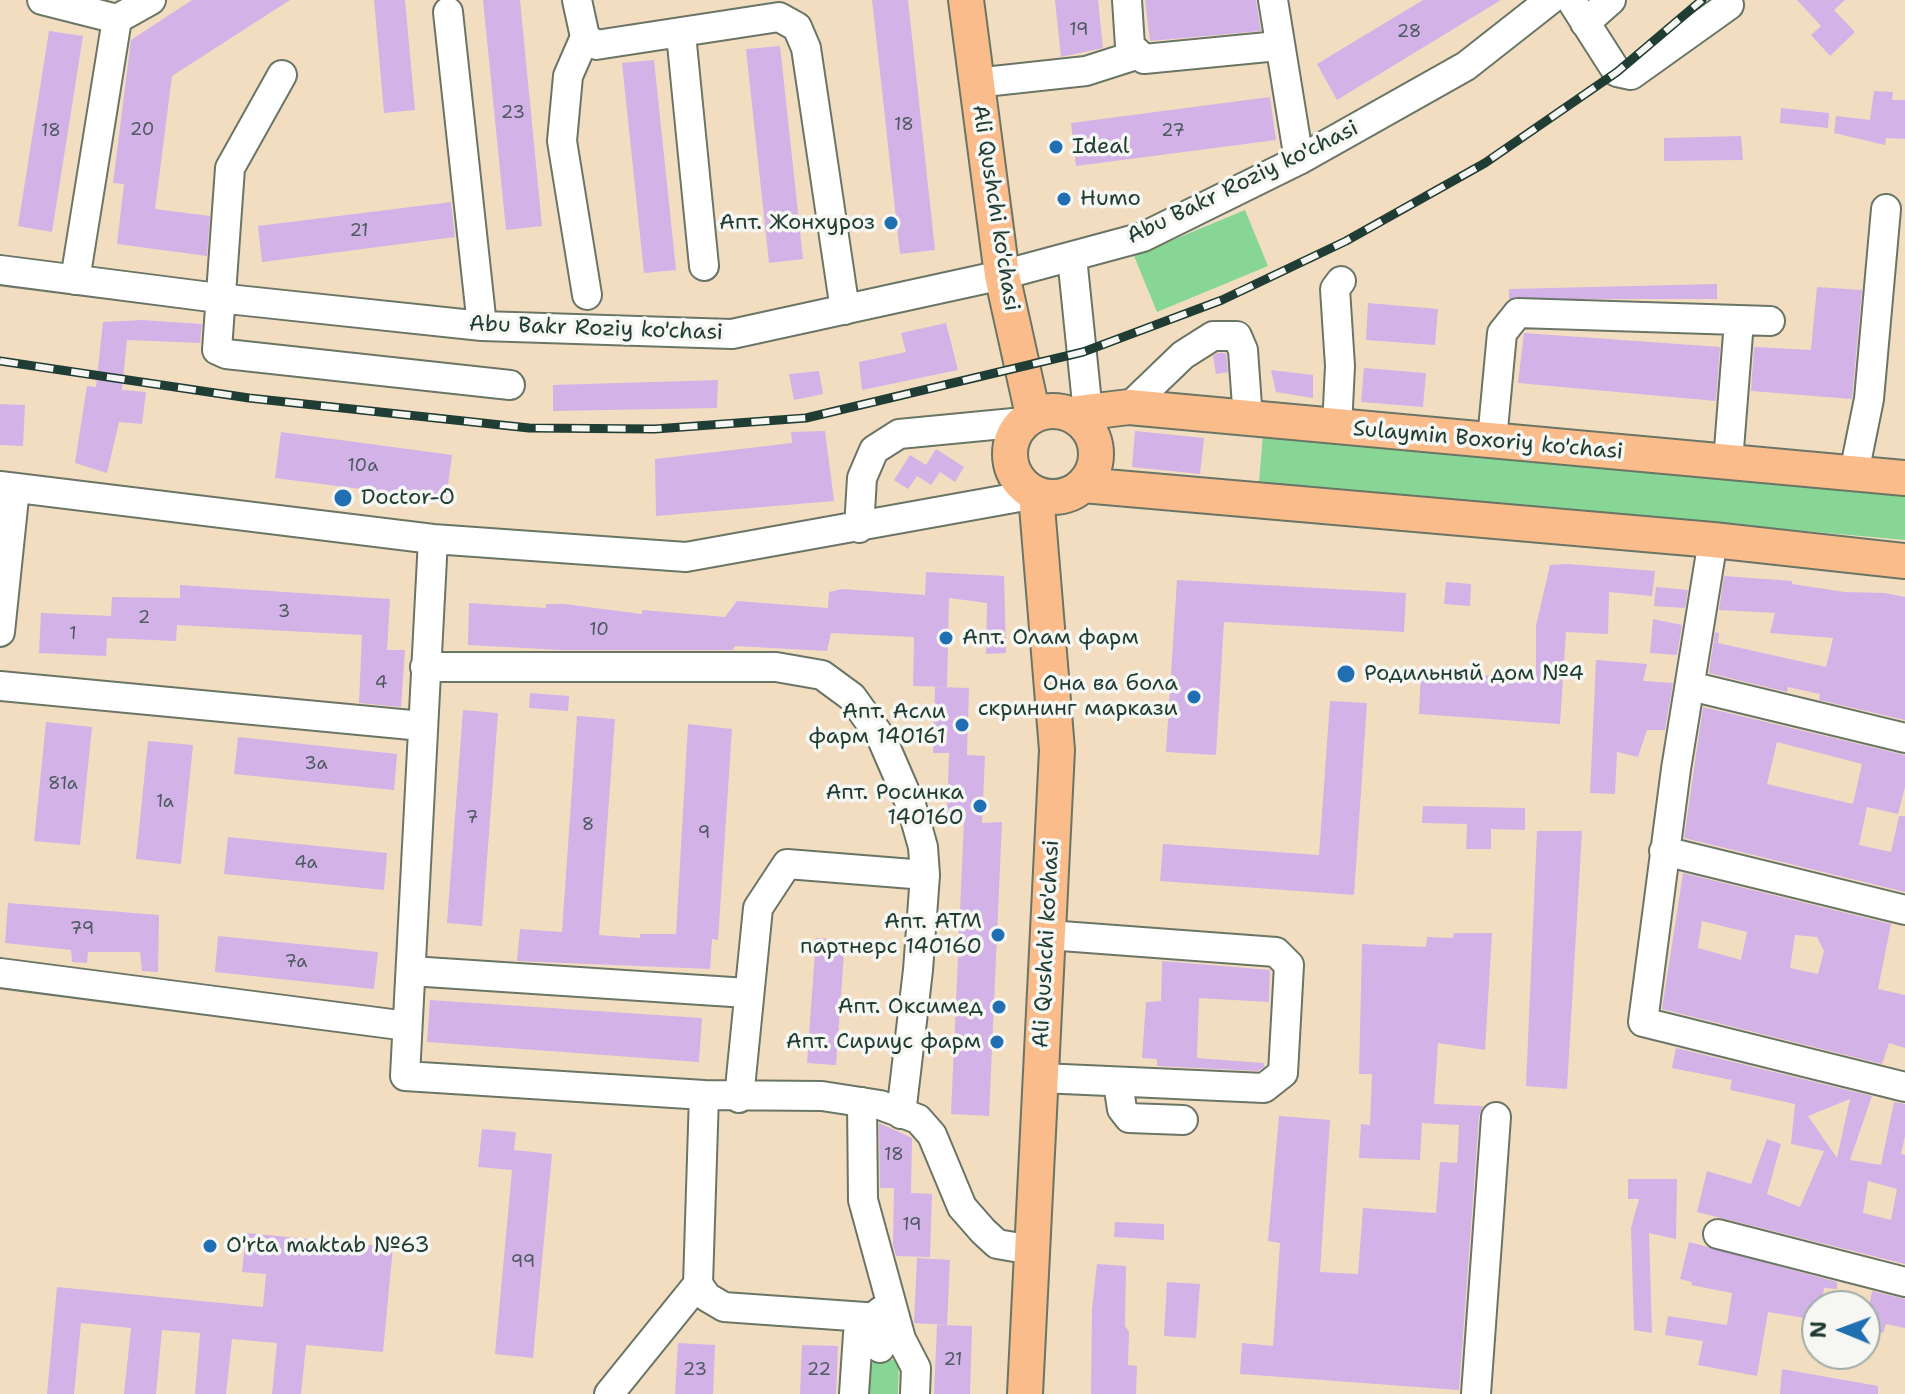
<!DOCTYPE html>
<meta charset="utf-8">
<style>
body{margin:0}
#map{position:relative;width:1905px;height:1394px;overflow:hidden;background:#f3ddc1;font-family:"Shantell Sans",sans-serif}
canvas{display:block}
.north{position:absolute;left:1801px;top:1290px;width:80px;height:80px;box-sizing:border-box;background:#f6f6f2;border:2px solid #a0aca6;border-radius:50%;rotate:271deg;font-size:22px;font-weight:700;line-height:32px;text-align:center;color:#1f3d34}
.north::after{content:'';display:block;margin:auto;width:28px;height:36px;background:#1f6fb2;clip-path:polygon(50% 0,100% 100%,50% 72%,0 100%)}
</style>
<div id="map">
<canvas width="1905" height="1394"></canvas>
<div class="north">N</div>
</div>
<script>
const context = document.querySelector('canvas').getContext('2d');
context.lineJoin = 'round';
function fill(path, color) {
  context.fillStyle = color;
  context.fill(path, 'evenodd');
}
function toPath(rows) {
  const path = new Path2D();
  for (const r of rows) {
    if (r.length === 3) {
      path.moveTo(r[0] + r[2], r[1]);
      path.arc(r[0], r[1], r[2], 0, 2 * Math.PI);
      continue;
    }
    path.moveTo(r[0], r[1]);
    for (let i = 2; i < r.length; i += 2) path.lineTo(r[i], r[i + 1]);
  }
  return path;
}
function strokePath(path, color, width, dash) {
  context.strokeStyle = color;
  context.lineWidth = width;
  context.lineCap = dash ? 'butt' : 'round';
  context.setLineDash(dash || []);
  context.stroke(path);
}
function write(font, color, halo, rows, align = 'center') {
  context.font = font + ' "Shantell Sans",sans-serif';
  context.lineWidth = 7;
  context.setLineDash([]);
  context.textBaseline = 'middle';
  context.strokeStyle = halo;
  context.fillStyle = color;
  for (const [text, x, y, turn = 0] of rows) {
    context.save();
    context.translate(x, y);
    context.rotate((+turn || 0) * Math.PI / 180);
    context.textAlign = isNaN(turn) ? turn : align;
    if (halo) context.strokeText(text, 0, 0);
    context.fillText(text, 0, 0);
    context.restore();
  }
}
const green = toPath([
 [1245,210,1268,266,1157,312,1134,256],
 [1263,434,1905,492,1905,540,1259,482],
 [865,1358,899,1360,898,1394,864,1394]
]);
const building = toPath([
 [192,0,290,0,172,76,155,209,210,216,207,256,117,244,124,184,113,183,131,40],
 [374,0,405,0,415,110,384,113],
 [483,0,520,0,542,226,506,230],
 [872,0,908,0,935,250,900,254],
 [1055,0,1098,0,1103,48,1061,57],
 [1145,0,1256,0,1261,31,1150,41],
 [1423,0,1501,0,1337,100,1317,64],
 [1797,0,1845,0,1834,10,1855,32,1830,56,1811,35,1821,26],
 [49,31,83,36,52,232,18,226],
 [780,46,803,259,769,263,746,49],
 [654,60,676,270,644,273,622,63],
 [1874,91,1893,92,1892,100,1905,100,1905,139,1886,138,1885,145,1834,133,1836,116,1870,120],
 [1270,97,1276,140,1076,166,1071,123],
 [1781,108,1829,113,1828,128,1780,123],
 [1741,136,1743,160,1664,161,1664,138],
 [451,202,455,237,262,262,258,226],
 [1717,284,1717,299,1509,299,1509,289],
 [1817,287,1862,290,1852,399,1751,391,1754,347,1811,350],
 [1368,303,1438,309,1435,345,1366,340],
 [142,320,202,324,200,343,127,340,122,390,146,392,142,424,119,422,107,473,75,463,87,386,96,387,103,322],
 [946,323,958,370,862,390,859,362,906,352,901,333],
 [1524,333,1720,347,1716,401,1518,383],
 [1218,353,1226,353,1228,372,1216,374,1213,356],
 [1364,368,1426,373,1423,407,1361,402],
 [1271,370,1313,375,1313,398,1276,392],
 [819,371,823,394,794,400,789,374],
 [718,380,717,408,553,411,553,385],
 [0,404,25,405,23,446,0,445],
 [825,431,834,501,656,516,655,459,792,443,791,432],
 [1135,431,1204,438,1200,474,1132,467],
 [281,432,452,455,446,500,275,478],
 [936,449,964,467,955,482,940,472,931,485,917,476,908,489,894,480,910,455,926,465],
 [1568,564,1655,571,1652,596,1609,592,1608,634,1566,632,1560,724,1419,714,1421,672,1536,678,1536,626,1550,565],
 [926,572,1004,576,1006,653,986,654,987,603,949,598,947,687,913,686,914,637,831,633,827,651,735,646,733,650,561,650,468,645,469,603,546,608,546,604,564,604,642,614,642,610,725,617,737,601,828,608,829,592,842,589,925,595],
 [1724,576,1792,581,1792,584,1845,592,1885,593,1905,597,1905,720,1819,700,1820,694,1788,687,1787,692,1709,673,1715,632,1719,633,1718,643,1826,667,1833,638,1770,633,1775,613,1719,610],
 [1177,580,1406,593,1404,632,1224,622,1216,755,1166,752],
 [1446,582,1471,584,1470,606,1444,604],
 [180,585,390,599,387,650,405,650,401,707,359,703,362,635,177,625,176,641,107,638,106,656,39,653,41,613,111,616,112,597,180,598],
 [1656,587,1688,590,1685,608,1654,606],
 [1653,619,1682,625,1677,655,1650,653],
 [1596,660,1647,664,1643,681,1673,683,1665,730,1647,730,1638,757,1617,752,1615,794,1590,793],
 [935,687,969,688,967,755,985,756,982,823,1002,822,989,1116,951,1114,964,821,947,820,949,753,933,753],
 [530,693,569,696,568,711,529,708],
 [1330,701,1367,703,1354,895,1160,881,1163,844,1319,855],
 [1703,707,1905,755,1905,787,1898,814,1867,807,1859,845,1891,852,1899,816,1905,816,1905,892,1684,838],
 [1777,742,1862,764,1853,804,1767,784],
 [463,710,498,713,482,926,447,923],
 [577,716,615,719,599,935,640,938,640,934,676,934,688,724,732,729,718,940,712,939,710,969,517,961,520,929,562,932],
 [46,722,92,727,80,845,34,841],
 [238,737,397,754,394,790,234,774],
 [148,741,193,745,181,864,136,859],
 [1423,806,1525,808,1525,830,1491,829,1491,849,1466,849,1467,824,1422,823],
 [1537,831,1582,831,1567,1089,1526,1086],
 [228,837,387,853,384,890,224,874],
 [1683,873,1891,924,1878,989,1905,995,1905,1048,1889,1043,1882,1064,1662,1009],
 [1702,921,1747,932,1741,960,1698,948],
 [1795,935,1817,937,1824,951,1818,974,1790,968],
 [8,903,159,915,158,972,142,971,140,952,88,952,87,963,72,962,71,950,5,943],
 [1454,933,1492,933,1485,1050,1438,1043,1434,1104,1483,1106,1479,1116,1459,1390,1240,1374,1242,1343,1273,1346,1280,1243,1268,1241,1279,1116,1330,1120,1320,1272,1358,1274,1363,1208,1436,1213,1440,1162,1457,1163,1459,1125,1422,1123,1420,1160,1359,1158,1361,1124,1370,1125,1372,1074,1359,1074,1362,944,1426,947,1427,937,1453,938],
 [218,936,378,952,374,989,215,972],
 [816,938,845,940,836,1065,807,1063],
 [1162,961,1270,970,1269,1002,1199,998,1197,1058,1264,1063,1264,1067,1258,1071,1157,1066,1157,1059,1142,1058,1146,1002,1161,1001],
 [430,1000,702,1018,699,1062,427,1042],
 [1676,1048,1872,1096,1850,1160,1881,1165,1894,1102,1905,1104,1905,1136,1901,1154,1905,1155,1905,1264,1697,1212,1707,1171,1751,1184,1767,1139,1781,1144,1767,1194,1800,1207,1824,1151,1791,1144,1795,1104,1730,1090,1732,1080,1672,1068],
 [1850,1099,1837,1158,1808,1116],
 [1868,1181,1897,1189,1891,1220,1863,1213],
 [879,1123,912,1138,911,1193,932,1194,930,1257,896,1256,893,1245,894,1188,880,1188],
 [482,1129,516,1132,514,1150,552,1154,533,1358,495,1354,512,1170,478,1167],
 [1628,1179,1677,1179,1676,1239,1649,1233,1652,1333,1634,1330,1631,1228,1639,1199,1628,1199],
 [1115,1222,1164,1224,1164,1240,1114,1237],
 [246,1233,393,1247,383,1352,306,1345,301,1394,272,1394,277,1343,232,1339,226,1394,195,1394,200,1333,162,1330,156,1394,124,1394,131,1328,81,1323,74,1394,47,1394,57,1287,263,1307,266,1274,242,1272],
 [1689,1242,1837,1282,1837,1289,1824,1288,1822,1306,1817,1306,1817,1320,1768,1312,1757,1376,1698,1365,1703,1341,1665,1335,1668,1316,1727,1325,1732,1293,1691,1285,1692,1282,1680,1279],
 [917,1258,950,1260,947,1325,914,1323],
 [1097,1264,1126,1266,1125,1326,1129,1332,1128,1365,1137,1366,1136,1394,1091,1394,1092,1309],
 [1167,1282,1200,1284,1196,1338,1164,1336],
 [1872,1291,1905,1299,1905,1328,1886,1324,1883,1333,1865,1328],
 [937,1325,972,1326,970,1394,934,1394],
 [678,1343,715,1345,713,1394,675,1394],
 [802,1345,838,1346,836,1394,800,1394],
 [1782,1369,1878,1386,1878,1394,1780,1394]
]);
const minor = toPath([
 [42,0,117,19,151,0],
 [577,0,585,37,596,45,779,17,797,27,806,48,845,310],
 [1127,0,1130,46,1144,59,1278,46],
 [1273,0,1299,160],
 [1571,0,1617,72,1631,75,1729,5],
 [448,12,482,326],
 [1585,23,1611,0],
 [681,34,704,266],
 [585,37,568,76,562,141,587,295],
 [282,75,230,168,217,350,226,354,510,385],
 [975,83,1086,71,1136,55],
 [1072,257,1088,413],
 [0,270,218,298,482,326,732,334,1002,275,1143,237,1299,160,1466,66,1550,0],
 [75,280,117,19],
 [1129,407,1183,355,1213,336,1237,336,1243,350,1248,420],
 [1337,427,1340,366,1335,289,1341,281],
 [1492,440,1502,333,1518,313,1770,321],
 [1728,462,1739,321],
 [1854,473,1869,399,1886,209],
 [0,486,433,539,686,557,1036,494],
 [859,528,862,478,874,450,899,434,1024,422],
 [433,539,405,1076,704,1095,698,1284,609,1394],
 [1713,540,1676,769,1643,1022,1905,1087],
 [0,632,15,488],
 [425,667,776,667,822,675,852,697,882,739,912,808,923,847,925,875,918,970,901,1114],
 [0,686,422,726],
 [1690,686,1905,738],
 [1664,851,1905,910],
 [411,971,747,993],
 [0,973,407,1026],
 [1041,1078,1264,1088,1283,1073,1289,965,1276,952,1048,935],
 [1118,1083,1122,1109,1129,1118,1183,1120],
 [704,1095,822,1096,880,1105,918,1119,932,1135,962,1207,983,1231,997,1244,1032,1250],
 [739,1098,758,908,787,864,925,875],
 [862,1102,863,1200,901,1339,916,1368,915,1394],
 [1718,1234,1905,1282],
 [698,1284,707,1297,724,1307,879,1318,885,1325,886,1338,880,1348],
 [854,1394,858,1334,864,1324,881,1311],
 [1476,1394,1496,1117]
]);
const major = toPath([
 [966,0,1002,275,1033,415],
 [1053,454,43],
 [1071,414,1129,407,1905,478],
 [1083,485,1713,540,1905,561],
 [1025,1394,1057,750,1036,494]
]);
const rail = toPath([
 [0,361,249,398,529,428,655,429,806,418,1083,352,1222,300,1346,241,1485,163,1617,72,1702,0]
]);
const markers = [
 [1056,147,8,"#1f6fb2"],
 [1064,199,8,"#1f6fb2"],
 [891,223,8,"#1f6fb2"],
 [343,498,10,"#1f6fb2"],
 [946,638,8,"#1f6fb2"],
 [1346,674,10,"#1f6fb2"],
 [1194,697,8,"#1f6fb2"],
 [962,725,8,"#1f6fb2"],
 [980,806,8,"#1f6fb2"],
 [998,935,8,"#1f6fb2"],
 [999,1007,8,"#1f6fb2"],
 [997,1042,8,"#1f6fb2"],
 [210,1246,8,"#1f6fb2"]
];
const numberNames = [
 ["19",1079,30],
 ["28",1409,32],
 ["23",513,113],
 ["18",904,125],
 ["20",142,130],
 ["18",51,131],
 ["27",1173,131],
 ["21",359,231],
 ["10а",363,466],
 ["3",284,612],
 ["2",144,618],
 ["10",599,630],
 ["1",73,634],
 ["4",381,683],
 ["3a",316,764],
 ["81a",63,784],
 ["1a",165,802],
 ["7",472,818],
 ["8",588,825],
 ["9",704,833],
 ["4a",306,863],
 ["79",82,929],
 ["7a",296,962],
 ["18",894,1155],
 ["19",912,1225],
 ["99",523,1262],
 ["21",953,1360],
 ["23",695,1370],
 ["22",819,1370]
];
const poiNames = [
 ["Ideal",1072,147,"left"],
 ["Humo",1080,199,"left"],
 ["Апт. Жонхуроз",875,223],
 ["Doctor-O",361,498,"left"],
 ["Апт. Олам фарм",962,638,"left"],
 ["Родильный дом №4",1364,674,"left"],
 ["Она ва бола",1178,684],
 ["скрининг маркази",1178,709],
 ["Апт. Асли",946,712],
 ["фарм 140161",946,737],
 ["Апт. Росинка",964,793],
 ["140160",964,818],
 ["Апт. АТМ",982,922],
 ["партнерс 140160",982,947],
 ["Апт. Оксимед",983,1007],
 ["Апт. Сириус фарм",981,1042],
 ["O'rta maktab №63",226,1246,"left"]
];
const streetNames = [
 ["Abu Bakr Roziy ko'chasi",1243,183,-26],
 ["Ali Qushchi ko'chasi",995,208,81],
 ["Abu Bakr Roziy ko'chasi",596,329,2],
 ["Sulaymin Boxoriy ko'chasi",1488,441,5],
 ["Ali Qushchi ko'chasi",1047,944,-87]
];
fill(green, '#88d695');
fill(building, '#d3b2e7');
strokePath(minor, '#697565', 32);
strokePath(major, '#697565', 38);
strokePath(minor, '#fff', 28);
strokePath(major, '#fabc8b', 34);
strokePath(rail, '#1f3d34', 9);
strokePath(rail, '#f6f6f2', 6, [18]);
for (const [x, y, r, color] of markers) {
  const dot = new Path2D();
  dot.arc(x, y, r, 0, 2 * Math.PI);
  context.fillStyle = color;
  context.fill(dot);
  strokePath(dot, '#f6f6f2', 3);
}
write('18px', '#4c5a61', null, numberNames);
write('22px', '#1f3d34', '#f6f6f2', poiNames, 'right');
write('22px', '#1f3d34', '#f6f6f2', streetNames);
</script>
